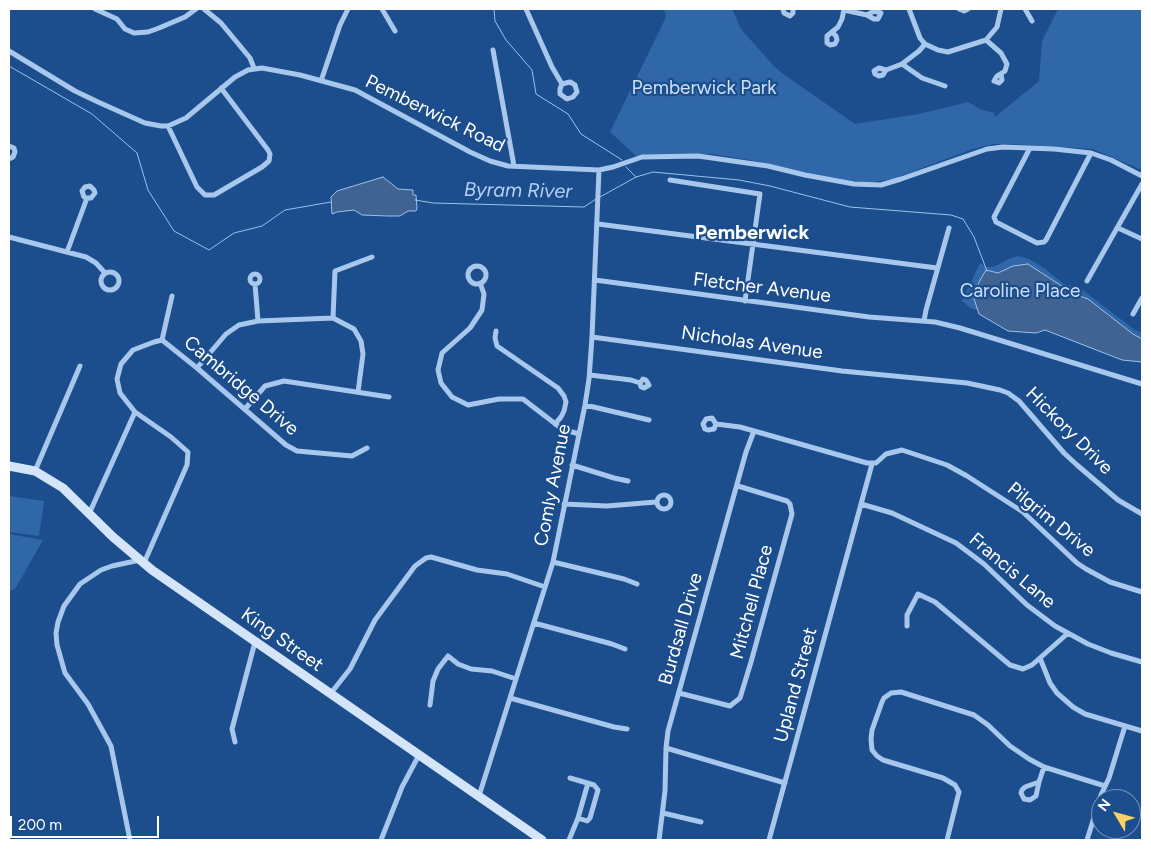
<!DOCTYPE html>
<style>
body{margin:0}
#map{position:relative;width:1151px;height:849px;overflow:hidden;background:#1c4d8c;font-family:Figtree,sans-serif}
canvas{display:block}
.frame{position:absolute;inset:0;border:10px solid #fff;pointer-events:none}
.north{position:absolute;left:1091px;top:789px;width:50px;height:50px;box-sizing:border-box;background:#1c4d8c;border:1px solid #7794ba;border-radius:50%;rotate:307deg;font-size:14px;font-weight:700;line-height:20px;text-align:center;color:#fff}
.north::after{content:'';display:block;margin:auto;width:18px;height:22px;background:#fdd165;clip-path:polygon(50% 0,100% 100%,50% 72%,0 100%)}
.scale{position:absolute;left:10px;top:816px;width:149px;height:22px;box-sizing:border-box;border:2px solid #fff;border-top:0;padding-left:6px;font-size:15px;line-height:18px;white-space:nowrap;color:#fff;-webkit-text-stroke:4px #1c4d8c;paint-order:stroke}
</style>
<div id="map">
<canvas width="1151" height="849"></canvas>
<div class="frame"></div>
<div class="north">N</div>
<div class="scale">200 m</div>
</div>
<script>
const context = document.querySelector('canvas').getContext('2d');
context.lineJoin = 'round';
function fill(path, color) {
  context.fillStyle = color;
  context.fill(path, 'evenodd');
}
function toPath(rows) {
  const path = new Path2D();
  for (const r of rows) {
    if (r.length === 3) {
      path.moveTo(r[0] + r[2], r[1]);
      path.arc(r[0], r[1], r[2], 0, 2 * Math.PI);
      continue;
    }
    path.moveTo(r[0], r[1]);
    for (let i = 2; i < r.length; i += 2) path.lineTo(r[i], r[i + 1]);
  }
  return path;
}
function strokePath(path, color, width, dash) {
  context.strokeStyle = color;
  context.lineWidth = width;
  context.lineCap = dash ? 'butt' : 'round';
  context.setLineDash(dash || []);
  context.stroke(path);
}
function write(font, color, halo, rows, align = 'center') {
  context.font = font + ' Figtree,sans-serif';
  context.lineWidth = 4.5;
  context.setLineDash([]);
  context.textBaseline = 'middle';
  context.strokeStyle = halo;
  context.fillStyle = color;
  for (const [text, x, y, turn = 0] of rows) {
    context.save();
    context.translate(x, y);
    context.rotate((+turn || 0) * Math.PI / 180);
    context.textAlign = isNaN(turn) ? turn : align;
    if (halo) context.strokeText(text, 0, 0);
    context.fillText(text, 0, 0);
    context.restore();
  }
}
const green = toPath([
 [664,9,732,9,741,29,772,64,782,73,855,124,919,114,968,102,980,109,994,113,995,117,1039,81,1042,41,1058,9,1142,9,1142,170,1093,149,1009,144,993,144,973,149,893,179,872,182,858,182,816,175,761,162,713,154,648,154,636,156,610,132,666,17],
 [1018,256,1029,259,1044,268,1064,284,1080,288,1135,330,1142,333,1142,363,1115,352,970,308,962,301,980,263,987,267,993,267,1009,259],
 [9,496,44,501,39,536,9,532],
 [9,534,43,540,15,589,10,591]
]);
const water = toPath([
 [383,177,398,189,413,190,413,195,416,195,417,208,416,211,408,211,400,216,388,216,362,215,354,210,337,212,332,214,331,197,337,191,383,177],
 [1028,264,1074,294,1088,299,1133,334,1142,339,1142,362,1122,360,1045,330,1036,333,1008,331,979,314,974,299,979,282,986,270,998,273,1013,266,1028,264]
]);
const stream = toPath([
 [494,9,495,21,506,40,532,70,536,94,568,114,581,134,622,160],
 [9,66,92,114,137,153,148,190,174,231,209,250,234,233,262,226,285,210,331,202],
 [626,167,636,177],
 [600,197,636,177,653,172,739,180,770,186,850,207,951,215,963,219,974,237,987,271],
 [415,200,433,203,584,207,596,199]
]);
const minor = toPath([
 [95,9,117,19,125,29,134,33,148,32,159,28,185,17,196,9],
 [204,9,221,23,250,58,254,68],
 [382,9,395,31],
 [526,9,552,67,562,84,560,89,560,94,567,99,573,97,577,92,575,85,570,82,562,84],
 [783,9,784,13,790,16,793,13,793,9],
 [909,9,920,38,925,44,938,50,948,52,986,40,997,27,1001,9],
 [959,9,964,11,968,9],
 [1025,9,1032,21],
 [844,10,867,15,874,19,878,19,881,13,874,11,867,15],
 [832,32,836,36,837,40,835,44,830,45,827,43,827,36,838,27,842,19,844,9],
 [986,40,1001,53,1007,64,1005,71,997,76,994,81,999,83,1002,80,1001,74],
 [493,50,514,166],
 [9,51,75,91,98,102,145,123,161,126,168,126,186,118,235,77,248,70,262,68,300,75,355,90,470,152,490,161,508,166,599,170,613,167,642,157,698,156,768,166,805,175,854,184,881,185,901,179,987,149,1003,147,1054,149,1091,153,1111,160,1142,176],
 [902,64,922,78,945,86],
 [886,70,883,75,879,76,875,74,874,71,879,68,886,70,902,64,919,51,925,44],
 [321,81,340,25,348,9],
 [168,126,197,187,205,195,214,195,262,167,269,161,270,154,268,150,221,88],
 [9,146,14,148,15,152,13,157,9,159],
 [1030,148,994,217,996,222,1037,243,1044,242,1046,240,1091,153],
 [670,180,760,194,745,301],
 [598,224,937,268],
 [1118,228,1142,239],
 [9,237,86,257,96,263,105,273],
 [67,252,87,198,91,198,95,193,94,190,90,186,85,187,82,191,84,197,87,198],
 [477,275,9],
 [110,281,9],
 [255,279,5],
 [595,280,869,317,935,322,960,328,1142,384],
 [1087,281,1142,184],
 [480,283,484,294,482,310,470,328,442,353,438,370,441,383,452,397,468,405,499,399,523,399,562,429,579,434],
 [255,284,258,321],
 [1133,314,1142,298],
 [333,318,335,271,372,257],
 [924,321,926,310,949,228],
 [496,331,495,338,497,346,558,388,564,396,566,402,564,411,561,417,555,424],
 [592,337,842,371,967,383,1000,390,1008,393,1019,401,1064,453,1077,465,1118,500,1142,514],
 [162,340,172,296],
 [197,368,226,334,239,325,258,321,333,318,354,329,361,341,363,354,358,392],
 [590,375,631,380,640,383,641,387,644,388,649,385,646,380,643,379,640,383],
 [585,405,649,420],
 [245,409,265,386,284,381,389,397],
 [135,412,171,437,188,452,187,465,144,563],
 [716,424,714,429,708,430,705,429,703,424,706,419,712,418,716,424,740,427,867,463,876,463,886,454,902,450,947,465,967,476,1023,512,1077,563,1086,569,1110,582,1142,592],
 [572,465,614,478,628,481],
 [35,471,80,366],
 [664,502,7],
 [564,504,607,506,656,502],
 [861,504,892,513,956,543,984,564,1027,605,1055,626,1088,644,1111,653,1142,662],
 [89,514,135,412,120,393,117,379,121,364,133,350,154,342,162,340,197,368,286,445,297,451,352,456,367,448],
 [553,562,624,579,637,584],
 [534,623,612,644,625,649],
 [907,626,907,615,918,594,935,602,1010,665,1023,669,1032,665,1067,634],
 [1040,658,1050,683,1057,693,1073,707,1085,714,1142,731],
 [331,693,350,669,375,620,415,566,426,558,431,557,477,570,507,574,545,587],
 [679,693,730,706,740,698,751,662,792,514,790,504,787,501,738,486],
 [510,698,614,727,627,729],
 [430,705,433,681,438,669,448,656,458,664,471,669,492,671,516,679],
 [235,742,232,729,255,642],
 [666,748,785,783],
 [570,778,594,785,598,790,590,818,587,821,578,818],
 [1039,782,1025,787,1022,790,1021,793,1024,799,1030,800,1036,796,1039,782,1044,767],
 [479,796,553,562,585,405,589,379,592,337,599,170],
 [663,813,701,822],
 [130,840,111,746,88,704,65,673,57,645,56,633,58,622,64,606,80,584,101,570,112,566,140,560],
 [381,840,402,787,419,755],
 [569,840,578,818,588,783],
 [659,840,665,791,666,748,668,731,746,452,754,431],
 [769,840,872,464],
 [947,840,959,792,955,785,943,778,883,760,877,756,872,750,871,739,872,730,882,702,884,698,891,693,901,692,974,715,988,725,1010,746,1029,759,1044,767,1105,786],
 [1087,840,1101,795,1109,778,1125,726]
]);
const secondary = toPath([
 [9,466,35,471,63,488,113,537,152,570,542,840]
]);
const parkNames = [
 ["Pemberwick Park",704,88],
 ["Caroline Place",1020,291]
];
const streetNames = [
 ["Pemberwick Road",435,114,26],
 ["Fletcher Avenue",762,288,7],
 ["Nicholas Avenue",752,343,8],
 ["Cambridge Drive",241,386,40],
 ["Hickory Drive",1069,431,45],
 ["Comly Avenue",553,485,-79],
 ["Pilgrim Drive",1051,520,39],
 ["Francis Lane",1012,571,40],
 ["Mitchell Place",752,602,-75],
 ["Burdsall Drive",681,629,-74],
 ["King Street",282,640,35],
 ["Upland Street",796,685,-75]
];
const waterNames = [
 ["Byram River",518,191,1]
];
const neighbourhoodNames = [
 ["Pemberwick",752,233]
];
fill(green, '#2f67a9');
fill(water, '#406391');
strokePath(water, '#9bc2ef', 1);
strokePath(stream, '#9bc2ef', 1);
strokePath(minor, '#a8c7ed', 5);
strokePath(secondary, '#d4e4f9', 9);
write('19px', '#cde1f9', '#1c4d8c', parkNames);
write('19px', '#fff', '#1c4d8c', streetNames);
write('italic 20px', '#b4d1f4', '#1c4d8c', waterNames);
write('bold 20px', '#fff', '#1c4d8c', neighbourhoodNames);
</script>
